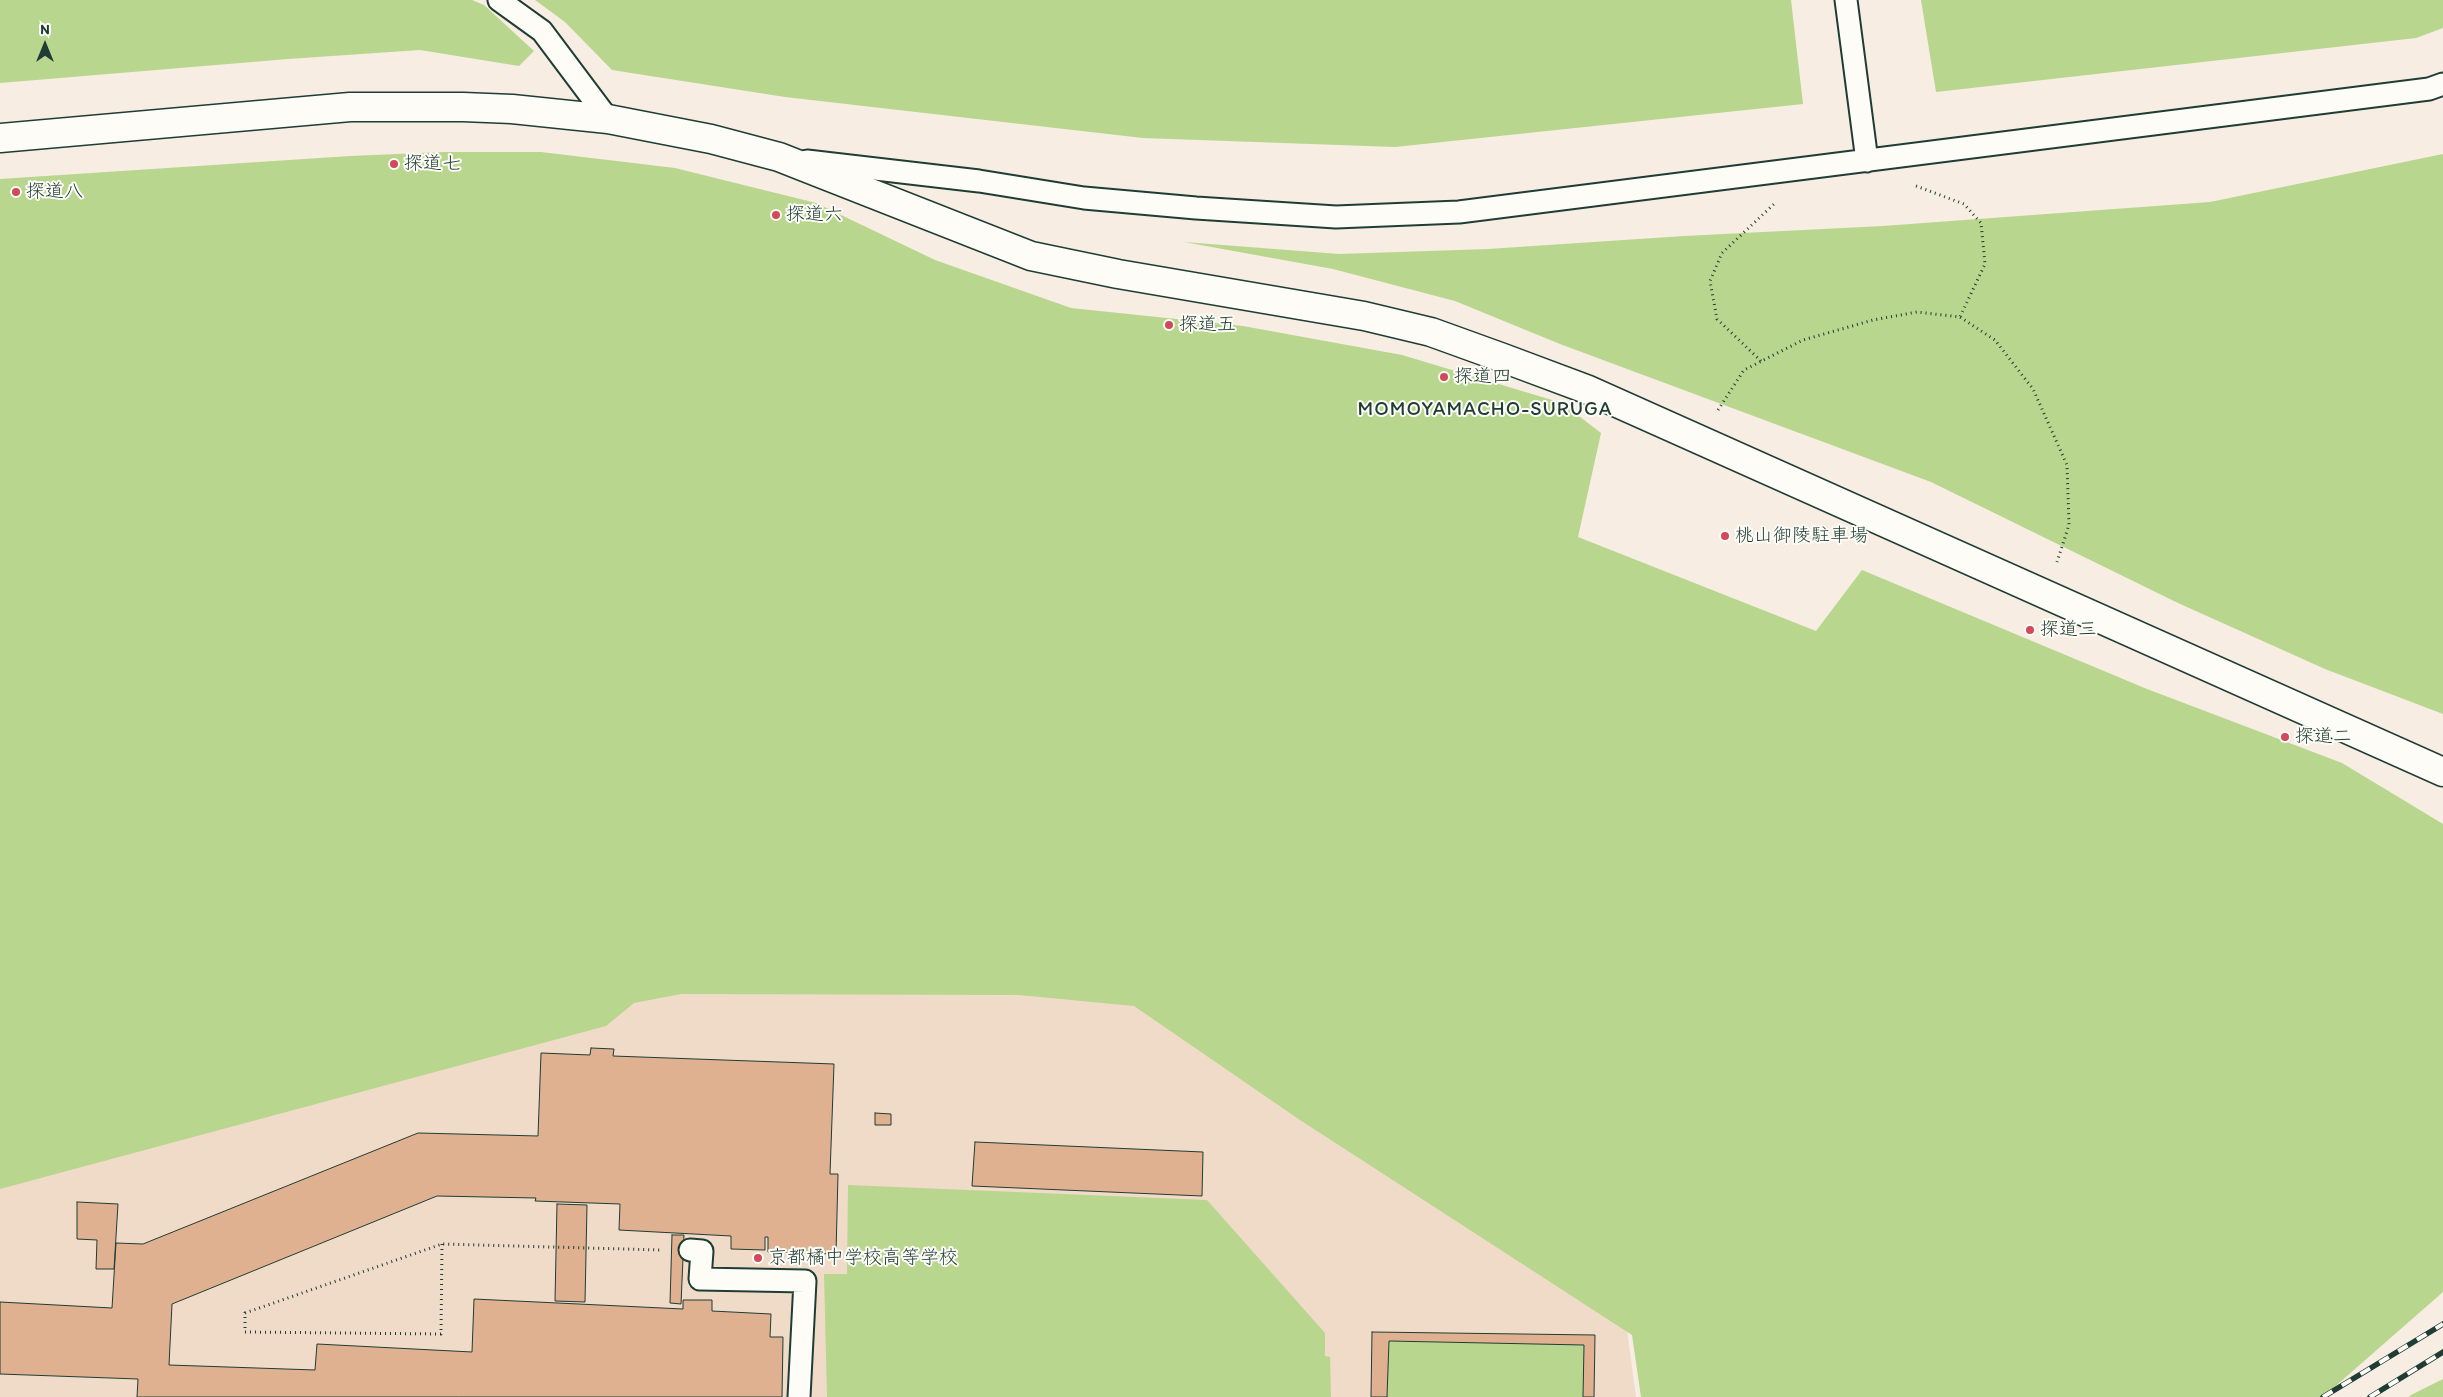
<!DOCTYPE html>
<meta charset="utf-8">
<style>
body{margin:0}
#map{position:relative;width:2443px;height:1397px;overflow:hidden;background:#f7ede2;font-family:Itim,sans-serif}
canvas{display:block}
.north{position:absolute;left:20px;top:20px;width:50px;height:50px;-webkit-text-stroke:4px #fdfcf7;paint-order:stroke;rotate:0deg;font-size:14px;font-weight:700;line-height:20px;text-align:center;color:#1f3d34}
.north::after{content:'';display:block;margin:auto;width:18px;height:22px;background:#1f3d34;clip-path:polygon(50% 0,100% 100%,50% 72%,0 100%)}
</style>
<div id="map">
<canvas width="2443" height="1397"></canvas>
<div class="north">N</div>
</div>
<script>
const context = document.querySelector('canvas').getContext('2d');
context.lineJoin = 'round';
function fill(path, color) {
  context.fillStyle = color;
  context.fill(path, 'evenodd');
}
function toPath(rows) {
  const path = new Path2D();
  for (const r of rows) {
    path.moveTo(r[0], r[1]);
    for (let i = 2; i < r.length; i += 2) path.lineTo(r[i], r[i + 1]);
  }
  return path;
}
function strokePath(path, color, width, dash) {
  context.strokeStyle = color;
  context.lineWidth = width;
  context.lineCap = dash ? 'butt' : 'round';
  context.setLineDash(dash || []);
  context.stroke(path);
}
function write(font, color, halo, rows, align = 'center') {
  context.font = font + ' Itim,"Klee One",sans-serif';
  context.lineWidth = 4;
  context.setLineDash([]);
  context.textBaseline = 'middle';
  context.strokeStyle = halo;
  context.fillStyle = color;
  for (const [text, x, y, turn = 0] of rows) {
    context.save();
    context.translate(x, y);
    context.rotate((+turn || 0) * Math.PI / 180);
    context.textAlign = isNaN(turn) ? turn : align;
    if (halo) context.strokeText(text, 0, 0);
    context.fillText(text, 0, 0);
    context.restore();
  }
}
const built = toPath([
 [675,988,1013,990,1128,1000,1627,1330,1636,1397,0,1397,0,1186,628,998]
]);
const green = toPath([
 [0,0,472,0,484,5,534,51,519,66,420,50,288,59,0,83],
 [535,0,1791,0,1803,104,1395,147,1143,138,785,97,612,70,565,22],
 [1921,0,2443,0,2443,28,2416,38,1936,92],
 [444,152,541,152,675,168,816,203,935,260,1071,308,1243,326,1402,355,1562,403,1601,433,1578,537,1816,631,1862,570,2147,689,2342,763,2443,824,2443,1292,2323,1397,1641,1397,1632,1335,1300,1120,1134,1006,1019,995,681,994,634,1003,606,1026,0,1189,0,179,350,156],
 [2443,154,2443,714,2325,669,2178,603,1931,482,1560,344,1455,301,1333,269,1184,242,1339,254,1488,249,1684,236,1883,226,2210,202],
 [848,1185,1207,1200,1325,1333,1325,1356,1330,1357,1331,1397,827,1397,824,1274,847,1274],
 [1389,1341,1584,1345,1583,1397,1387,1397],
 [2443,1379,2443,1397,2409,1397,2411,1395]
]);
const building = toPath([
 [591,1048,614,1049,613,1056,834,1064,830,1174,838,1174,836,1254,768,1252,768,1237,765,1237,765,1250,731,1249,731,1236,619,1230,620,1204,535,1201,536,1198,437,1196,172,1304,169,1365,315,1370,317,1344,472,1352,474,1299,683,1309,683,1300,712,1300,712,1311,771,1314,770,1337,783,1337,782,1397,137,1397,138,1379,0,1374,0,1302,112,1308,116,1243,143,1244,418,1133,538,1136,541,1053,590,1055,591,1048],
 [875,1113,891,1114,891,1125,875,1125,875,1113],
 [975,1142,1203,1152,1202,1196,972,1186,975,1142],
 [77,1202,118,1204,114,1269,96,1269,97,1240,77,1239,77,1202],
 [557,1204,587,1205,585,1302,555,1301,557,1204],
 [672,1235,684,1235,681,1304,670,1303,672,1235],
 [1372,1332,1595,1335,1594,1397,1583,1397,1584,1345,1389,1341,1387,1397,1371,1397,1372,1332]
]);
const path = toPath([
 [1916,186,1964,204,1981,223,1985,264,1960,317],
 [1761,361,1717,319,1710,281,1722,253,1774,204],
 [1718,410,1744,370,1803,340,1873,320,1917,312,1960,317,1995,340,2033,389,2067,465,2069,525,2057,562],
 [442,1244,441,1334,245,1332,245,1313,442,1244,661,1250]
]);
const service = toPath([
 [499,0,542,31,608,119],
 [1846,0,1867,161],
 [807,161,979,181,1084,198,1196,208,1336,217,1459,212,2429,89,2443,84],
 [690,1250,702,1251,700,1279,805,1281,799,1397]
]);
const tertiary = toPath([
 [0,138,350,107,463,107,512,109,608,119,711,139,779,157,1031,256,1118,274,1364,316,1431,332,1503,358,1586,389,2443,772]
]);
const rail = toPath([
 [2323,1397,2443,1324],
 [2370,1397,2443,1352]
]);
const markers = [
 [394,164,5,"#d1495b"],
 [16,192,5,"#d1495b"],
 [776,215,5,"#d1495b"],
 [1169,325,5,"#d1495b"],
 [1444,377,5,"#d1495b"],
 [1725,536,5,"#d1495b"],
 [2030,630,5,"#d1495b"],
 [2285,737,5,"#d1495b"],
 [758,1258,5,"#d1495b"]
];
const poiNames = [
 ["探道七",404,164],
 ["探道八",26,192],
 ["探道六",786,215],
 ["探道五",1179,325],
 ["探道四",1454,377],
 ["桃山御陵駐車場",1735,536],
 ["探道三",2040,630],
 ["探道二",2295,737],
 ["京都橘中学校高等学校",768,1258]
];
const neighbourhoodNames = [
 ["MOMOYAMACHO-SURUGA",1485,410]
];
fill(built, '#f0dbc9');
fill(green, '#b8d68e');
fill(building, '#dfb190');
strokePath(building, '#1f3d34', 1);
strokePath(service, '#1f3d34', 25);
strokePath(tertiary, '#1f3d34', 31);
strokePath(path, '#1f3d34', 3, [1, 4]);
strokePath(service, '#fdfcf7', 21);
strokePath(tertiary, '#fdfcf7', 28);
strokePath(rail, '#1f3d34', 5.5);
strokePath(rail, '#fdfcf7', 4, [11]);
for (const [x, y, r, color] of markers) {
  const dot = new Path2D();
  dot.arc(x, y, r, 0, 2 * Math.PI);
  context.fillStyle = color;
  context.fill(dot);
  strokePath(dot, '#fdfcf7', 2);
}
write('19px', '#1f3d34', '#fdfcf7', poiNames, 'left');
context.letterSpacing = '1px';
write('20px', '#1f3d34', '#fdfcf7', neighbourhoodNames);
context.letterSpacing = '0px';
</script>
